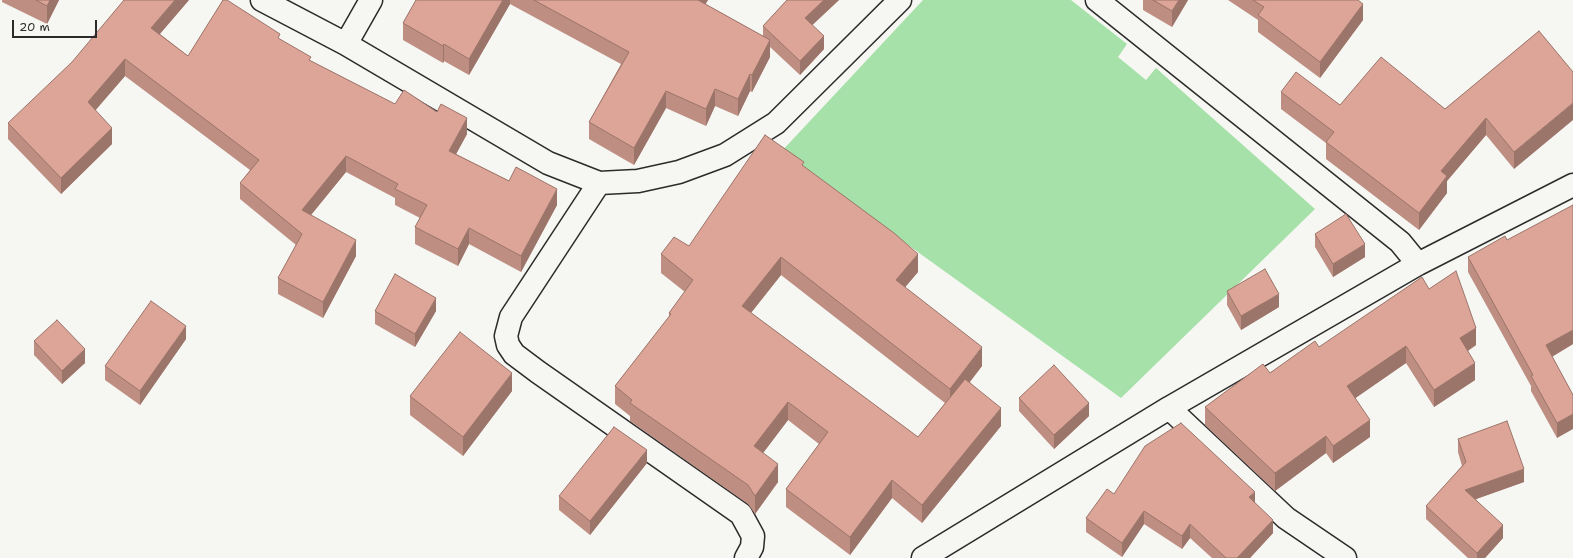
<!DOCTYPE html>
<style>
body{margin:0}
#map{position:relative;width:1573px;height:558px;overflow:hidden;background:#f6f6f2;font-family:"Shantell Sans",sans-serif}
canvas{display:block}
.scale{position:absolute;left:12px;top:20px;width:85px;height:18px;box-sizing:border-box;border:2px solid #2b2b2b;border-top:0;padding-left:5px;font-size:12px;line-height:14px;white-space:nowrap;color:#2b2b2b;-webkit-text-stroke:3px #f6f6f2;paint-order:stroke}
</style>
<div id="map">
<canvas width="1573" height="558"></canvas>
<div class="scale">20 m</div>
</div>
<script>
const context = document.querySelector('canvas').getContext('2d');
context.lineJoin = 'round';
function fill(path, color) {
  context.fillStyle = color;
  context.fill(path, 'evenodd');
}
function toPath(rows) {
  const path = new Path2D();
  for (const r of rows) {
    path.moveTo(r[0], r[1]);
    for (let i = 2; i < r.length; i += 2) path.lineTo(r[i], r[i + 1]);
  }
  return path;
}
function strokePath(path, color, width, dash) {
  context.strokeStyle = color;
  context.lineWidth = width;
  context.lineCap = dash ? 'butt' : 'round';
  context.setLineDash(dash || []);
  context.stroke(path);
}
const green = toPath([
 [923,0,1071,0,1127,44,1118,57,1146,80,1156,68,1315,209,1121,398,780,153]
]);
const minor = toPath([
 [262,0,346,44,548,163,599,183,638,181,679,172,725,155,776,123,900,0],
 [1097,0,1400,242,1418,264],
 [346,44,371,0],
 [599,183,511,317,506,336,508,345,514,354,538,372,741,514,753,536,752,547,746,558],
 [1169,408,1286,518,1345,558],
 [923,558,1169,408,1418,264,1573,185]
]);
const wall = toPath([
 [2,0,59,0,47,24,2,2],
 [189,0,160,34,188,56,280,39,311,61,395,104,467,134,456,154,557,205,521,272,469,244,458,266,415,244,415,227,420,218,395,205,395,198,346,172,311,215,356,256,323,318,278,294,278,278,296,245,240,199,240,183,250,170,125,76,95,110,112,144,61,194,8,139,8,123],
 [416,0,708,0,705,4,763,36,763,26,787,0,839,0,812,25,824,49,800,75,770,47,770,57,752,92,750,91,738,116,715,106,706,126,666,108,634,165,589,139,589,122,621,64,510,4,469,75,444,61,443,63,403,40,403,23],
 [1143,0,1188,0,1172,27,1143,10],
 [1228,0,1358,0,1363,20,1320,78,1258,32,1258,20],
 [1539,31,1514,169,1486,135,1447,181,1447,193,1419,230,1326,159,1326,143,1281,109,1281,92,1340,105,1445,109],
 [804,167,918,272,905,287,982,366,970,382,1001,426,922,523,892,498,850,555,786,507,786,489,819,444,788,420,763,453,778,482,755,514,748,504,630,421,630,416,615,404,615,386,669,317,669,313,685,292,661,273,661,254,689,246],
 [781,275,945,403,918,437,751,313],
 [1315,234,1365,257,1333,277,1315,247],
 [1468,257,1573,344,1552,357,1573,395,1557,438,1531,391,1531,386,1468,272],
 [1429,289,1476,345,1468,351,1475,380,1434,407,1406,363,1355,398,1370,437,1333,463,1326,453,1275,491,1205,425,1205,407],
 [1227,291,1279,307,1241,330,1227,305],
 [375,311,436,311,415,347,375,324],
 [186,339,140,405,105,380,105,366],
 [34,341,85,363,62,384,34,355],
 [512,391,463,456,410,415,410,396],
 [1019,398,1089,416,1054,449,1019,411],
 [1458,439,1524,482,1476,499,1503,538,1485,558,1468,558,1426,519,1426,506,1462,466,1458,452],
 [647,463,590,535,559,510,559,496],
 [1114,494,1255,503,1273,533,1250,558,1212,558,1190,538,1182,549,1144,524,1122,557,1086,532,1086,518]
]);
const shadedWall = toPath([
 [50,0,59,0,47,24,47,6],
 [175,0,189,0,151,44,151,28],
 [503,0,510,0,510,4,469,75,469,59],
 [698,0,708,0,698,17],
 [824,0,839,0,805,32,805,18],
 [1179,0,1188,0,1172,27,1172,11],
 [1363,4,1363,20,1320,78,1320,62],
 [824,36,824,49,800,75,800,61],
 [770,40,770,57,752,92,752,75],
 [444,44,444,61,443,63,443,46],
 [125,59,125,76,88,119,88,102],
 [750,74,750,91,738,116,738,99],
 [715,89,715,106,706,126,706,109],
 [666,91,666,108,634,165,634,148],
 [1573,103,1573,120,1514,169,1514,152],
 [467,118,467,134,449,167,449,151],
 [1486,118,1486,135,1447,181,1447,193,1419,230,1419,213,1441,171],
 [112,128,112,144,61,194,61,178],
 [346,156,346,172,302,226,302,210],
 [557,189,557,205,521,272,521,256],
 [469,228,469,244,458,266,458,249],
 [356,240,356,256,323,318,323,302],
 [1365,244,1365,257,1333,277,1333,264],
 [918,254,918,272,896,298,896,280],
 [781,257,781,275,742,324,742,306],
 [1279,294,1279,307,1241,330,1241,316],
 [436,298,436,311,415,347,415,334],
 [186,326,186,339,140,405,140,391],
 [1476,328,1476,345,1460,356,1460,338],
 [1573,330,1573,344,1546,360,1546,345],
 [1406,346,1406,363,1347,404,1347,386],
 [982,347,982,366,950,407,950,389],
 [85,349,85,363,62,384,62,371],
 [1475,363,1475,380,1434,407,1434,390],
 [512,373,512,391,463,456,463,437],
 [788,402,788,420,754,465,754,446],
 [1089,403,1089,416,1054,449,1054,435],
 [1001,408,1001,426,922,523,922,505],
 [1573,414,1573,429,1557,438,1557,423],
 [1370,420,1370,437,1333,463,1333,446],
 [1326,436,1326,453,1275,491,1275,473],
 [647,450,647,463,590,535,590,521],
 [778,464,778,482,755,514,755,496],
 [1524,469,1524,482,1465,503,1465,490],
 [892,480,892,498,850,555,850,537],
 [1255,492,1255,506,1249,497],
 [1144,511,1144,524,1122,557,1122,543],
 [1273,520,1273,533,1250,558,1237,558],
 [1190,524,1190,538,1182,549,1182,536],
 [1503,525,1503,538,1485,558,1477,558,1477,553]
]);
const building = toPath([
 [36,0,50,0,47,6,36,0],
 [124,0,175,0,151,28,188,56,223,0,227,0,280,34,278,38,311,57,309,60,395,104,404,90,437,112,441,104,467,118,449,151,509,181,516,167,557,189,521,256,469,228,458,249,415,227,427,205,395,189,398,184,346,156,302,210,356,240,323,302,278,278,302,234,240,183,259,160,125,59,88,102,112,128,61,178,8,123,72,62,124,0],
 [416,0,503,0,469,59,444,44,443,46,403,23,416,0],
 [534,0,698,0,770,40,752,75,750,74,738,99,715,89,706,109,666,91,634,148,589,122,629,52,534,0],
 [787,0,824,0,805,18,824,36,800,61,763,26,787,0],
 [1153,0,1179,0,1172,11,1153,0],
 [1253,0,1358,0,1363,4,1320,62,1258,15,1264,7,1253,0],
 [1539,31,1573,72,1573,103,1514,152,1486,118,1441,171,1447,176,1419,213,1326,142,1334,132,1281,92,1296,72,1340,105,1381,57,1445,109,1539,31],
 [765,135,804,162,802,165,894,233,918,254,896,280,982,347,950,389,781,257,742,306,918,437,965,379,1001,408,922,505,892,480,850,537,786,489,828,432,788,402,754,446,778,464,755,496,748,485,630,403,632,400,615,386,671,314,669,313,693,280,661,254,674,237,689,246,765,135],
 [1573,205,1573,330,1546,345,1573,395,1573,414,1557,423,1531,376,1533,375,1468,257,1505,236,1507,240,1573,205],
 [1346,214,1365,244,1333,264,1315,234,1346,214],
 [1265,269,1279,294,1241,316,1227,291,1265,269],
 [1456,271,1476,328,1460,338,1475,363,1434,390,1406,346,1347,386,1370,420,1333,446,1326,436,1275,473,1205,407,1263,364,1270,373,1315,341,1319,347,1422,277,1429,289,1456,271],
 [395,274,436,298,415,334,375,311,395,274],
 [151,301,186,326,140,391,105,366,151,301],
 [57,320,85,349,62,371,34,341,57,320],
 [460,332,512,373,463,437,410,396,460,332],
 [1054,365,1089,403,1054,435,1019,398,1054,365],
 [1507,421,1524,469,1465,490,1503,525,1477,553,1426,506,1466,462,1458,439,1507,421],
 [1181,423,1255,492,1249,497,1273,520,1237,558,1226,558,1190,524,1182,536,1144,511,1122,543,1086,518,1107,489,1114,494,1145,446,1181,423],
 [614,427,647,450,590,521,559,496,614,427]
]);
fill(green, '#a5e1a8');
strokePath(minor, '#2b2b2b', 25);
strokePath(minor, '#f6f6f2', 22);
fill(wall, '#be8e82');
fill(shadedWall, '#9b746a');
fill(building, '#dda597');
strokePath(building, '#9b746a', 1);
</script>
